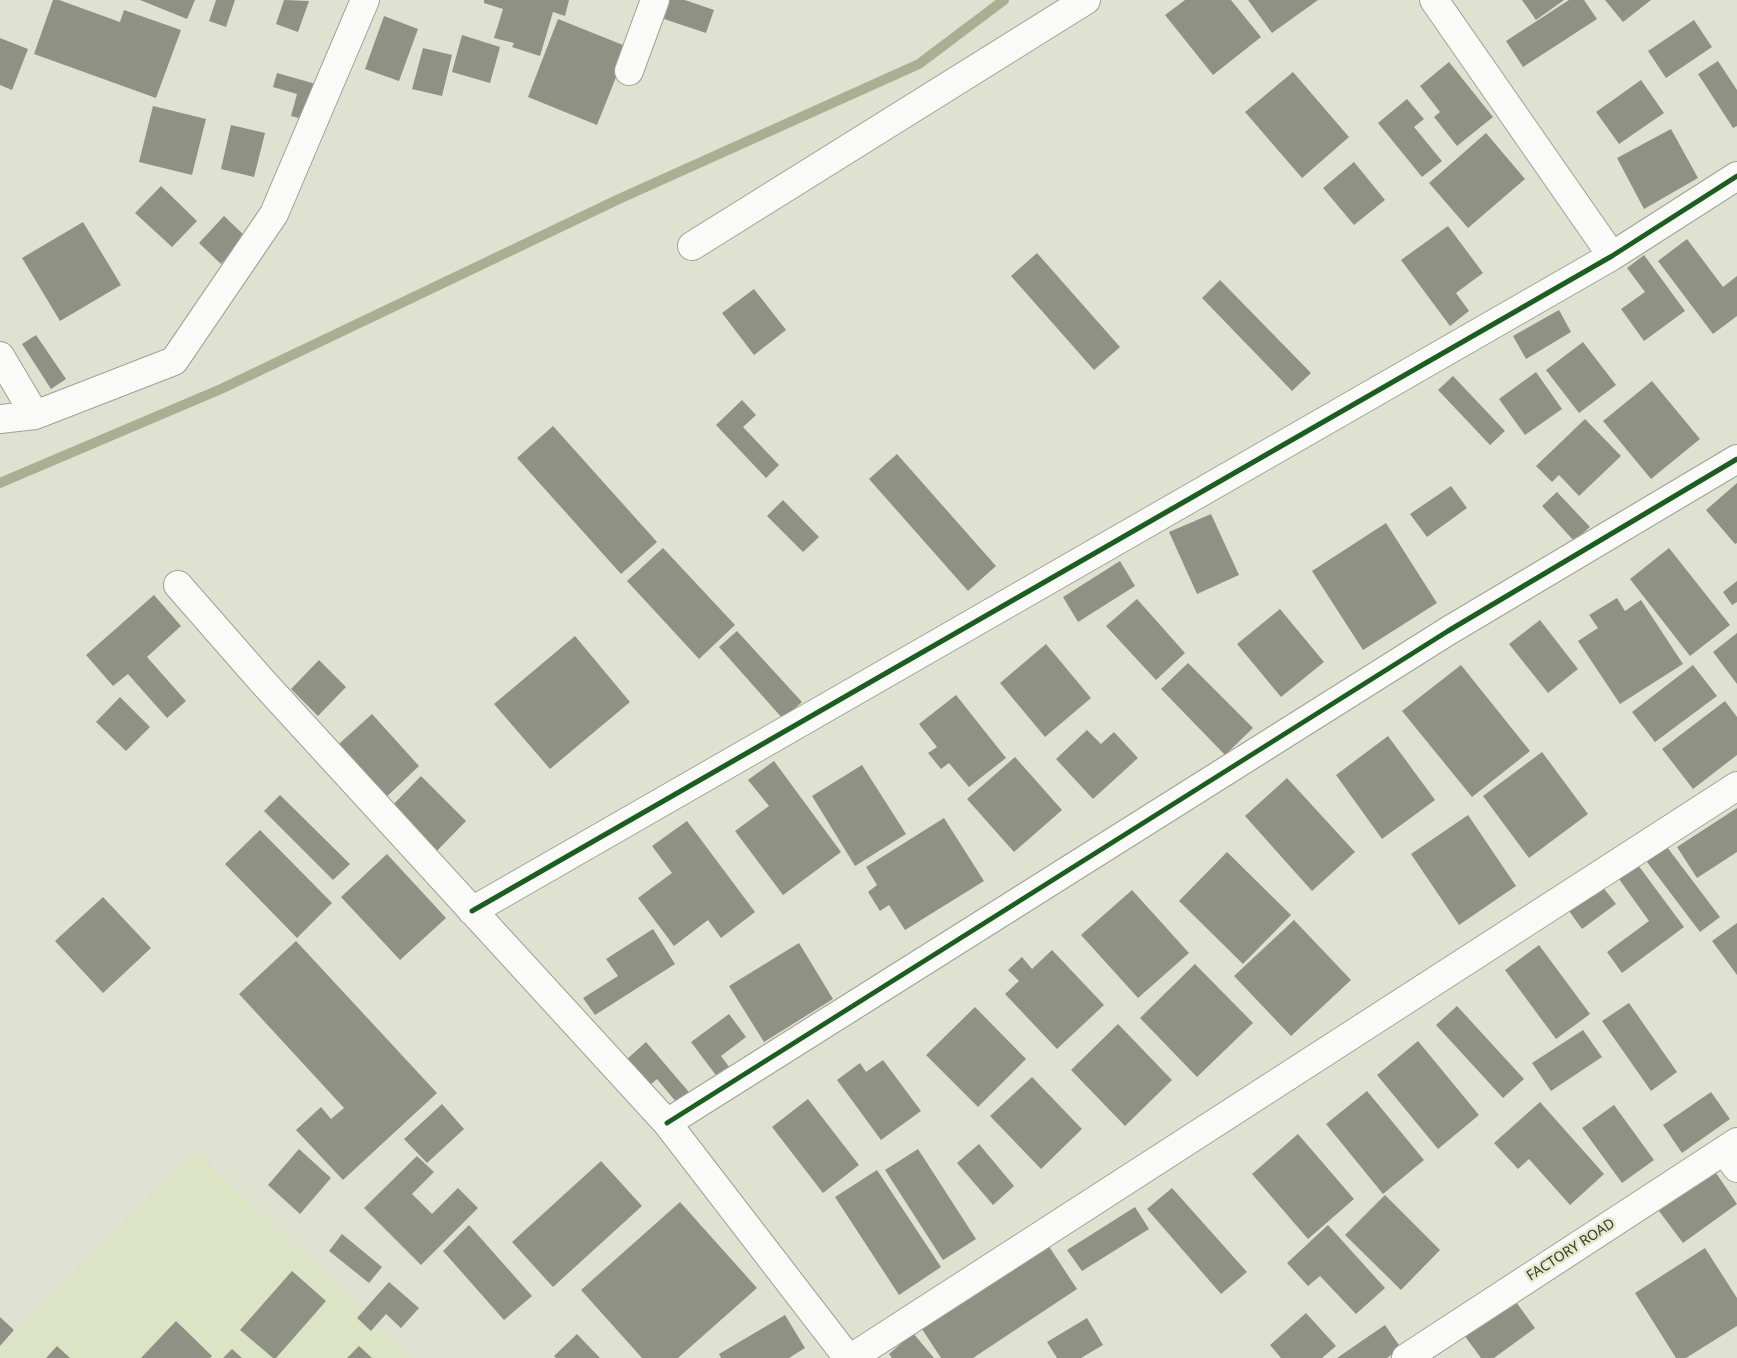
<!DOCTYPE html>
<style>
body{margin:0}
canvas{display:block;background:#dfe2d1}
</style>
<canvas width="1737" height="1358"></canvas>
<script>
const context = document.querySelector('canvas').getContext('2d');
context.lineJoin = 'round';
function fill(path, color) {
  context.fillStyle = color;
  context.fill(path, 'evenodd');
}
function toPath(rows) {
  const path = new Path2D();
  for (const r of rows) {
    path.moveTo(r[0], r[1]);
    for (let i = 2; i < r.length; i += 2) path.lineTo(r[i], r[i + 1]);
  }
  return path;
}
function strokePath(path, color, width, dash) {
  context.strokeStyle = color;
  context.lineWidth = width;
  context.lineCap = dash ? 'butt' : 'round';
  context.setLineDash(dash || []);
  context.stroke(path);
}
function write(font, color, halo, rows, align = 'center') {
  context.font = font + ' "Noto Sans",sans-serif';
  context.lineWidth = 5;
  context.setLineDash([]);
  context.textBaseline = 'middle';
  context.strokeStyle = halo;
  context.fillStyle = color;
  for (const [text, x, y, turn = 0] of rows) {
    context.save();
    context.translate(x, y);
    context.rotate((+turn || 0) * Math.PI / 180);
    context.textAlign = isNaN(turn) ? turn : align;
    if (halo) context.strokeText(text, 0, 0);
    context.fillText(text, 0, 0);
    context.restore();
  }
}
const built = toPath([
 [196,1150,409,1358,0,1358,0,1348]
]);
const stream = toPath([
 [0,483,221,389,619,199,919,64,1004,0]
]);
const building = toPath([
 [53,0,59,0,120,22,124,10,181,30,156,98,34,54],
 [140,0,195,0,187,19],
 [216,0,235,0,226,27,209,21],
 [284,0,309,1,298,32,276,24],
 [484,0,569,0,565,16,553,12,540,56,512,47,514,43,494,38,503,9,484,3],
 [670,0,685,0,714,10,706,33,664,19],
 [1185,0,1231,0,1261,37,1213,75,1165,15],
 [1248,0,1318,0,1272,33],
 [1522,0,1564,0,1536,20],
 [1569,0,1584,0,1597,19,1523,67,1506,41],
 [1605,0,1651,0,1623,22],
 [384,16,418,29,399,81,365,69],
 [558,19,628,47,597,125,528,97],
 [1694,20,1712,47,1666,78,1648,51],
 [462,35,500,47,490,83,452,72],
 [0,38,28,49,12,90,0,85],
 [423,48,452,55,442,96,412,89],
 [1718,61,1737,90,1737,126,1733,128,1698,74],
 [1449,62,1493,117,1457,146,1434,117,1440,112,1420,86],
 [1293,72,1349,137,1302,178,1245,112],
 [277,73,316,84,306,120,291,116,297,94,273,87],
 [1641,80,1664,113,1619,144,1596,112],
 [1407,99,1424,119,1414,127,1442,161,1422,177,1378,123],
 [153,106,206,119,192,175,139,162],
 [231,125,265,133,254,177,221,169],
 [1671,129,1698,178,1644,209,1617,158],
 [1486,133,1525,179,1468,228,1429,183],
 [1354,162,1385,200,1354,225,1323,188],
 [161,186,197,221,172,247,135,213],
 [224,216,246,237,221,264,199,243],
 [83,222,121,285,60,321,22,258],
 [1448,226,1483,273,1456,293,1469,311,1450,326,1401,260],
 [1687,239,1723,287,1737,276,1737,316,1713,334,1658,261],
 [1037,253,1120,347,1094,370,1011,276],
 [1644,255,1685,311,1644,341,1621,309,1645,292,1627,268],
 [1220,280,1311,373,1292,391,1202,298],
 [754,289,786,330,754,355,722,313],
 [1559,310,1571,332,1526,359,1513,336],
 [36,335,66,379,51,389,22,344],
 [1583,342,1616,385,1579,413,1546,370],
 [1536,372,1562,409,1525,435,1499,399],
 [1453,376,1505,431,1490,445,1438,390],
 [1652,381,1700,439,1651,479,1603,421],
 [742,400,756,415,743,427,779,465,766,478,716,425],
 [1585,419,1621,456,1579,496,1559,475,1552,482,1536,466],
 [553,426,657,542,621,574,517,458],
 [897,454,996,566,968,591,869,479],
 [1737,483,1737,543,1735,544,1706,510],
 [1451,486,1467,508,1427,537,1410,514],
 [1557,492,1590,527,1574,541,1542,506],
 [783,500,819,537,803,552,767,516],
 [1211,514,1239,575,1197,594,1169,532],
 [1386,523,1437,603,1363,650,1312,571],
 [663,548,735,625,699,659,627,581],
 [1669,548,1730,625,1690,656,1630,579],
 [1120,561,1135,586,1078,622,1063,597],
 [1737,581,1737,602,1732,605,1723,592],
 [154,595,181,626,147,657,186,701,167,718,128,674,113,686,86,655],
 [1617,598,1625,611,1641,600,1683,664,1620,704,1578,641,1598,628,1589,615],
 [1137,599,1185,653,1156,680,1106,626],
 [1280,609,1324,662,1281,697,1237,644],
 [1540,620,1578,669,1548,693,1509,644],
 [737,631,802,702,783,719,719,647],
 [1737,633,1737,684,1713,652],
 [575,636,630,702,550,769,494,704],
 [1046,644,1091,698,1045,737,1000,683],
 [319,660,346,687,318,716,291,689],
 [1188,663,1253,728,1225,755,1161,689],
 [1461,665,1530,751,1472,797,1402,711],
 [1693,665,1717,696,1655,742,1632,712],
 [956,695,1006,758,969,787,949,763,941,769,928,753,937,747,919,724],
 [120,697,150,727,126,751,96,722],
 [1725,701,1737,717,1737,755,1693,789,1662,749],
 [372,714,419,766,380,803,331,751],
 [1087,730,1101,744,1114,732,1138,758,1093,799,1056,759],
 [1388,736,1435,800,1382,839,1336,775],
 [1542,752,1588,814,1529,858,1483,796],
 [1015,757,1062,810,1014,852,967,799],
 [774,761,841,852,783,895,735,831,769,806,748,780],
 [862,765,906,834,855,866,812,796],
 [421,776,466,821,430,858,385,813],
 [1287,778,1355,852,1312,891,1245,816],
 [280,795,350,864,333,880,264,811],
 [1737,808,1737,852,1697,878,1677,847],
 [1468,815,1516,886,1459,925,1411,854],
 [944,818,984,881,905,930,889,905,880,911,868,892,877,885,866,867],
 [687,821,755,912,721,938,708,920,674,946,638,898,672,873,652,846],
 [260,830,332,903,297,938,225,864],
 [1667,847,1720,917,1700,932,1647,862],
 [1227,852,1291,915,1243,964,1179,901],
 [387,854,446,918,400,960,341,897],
 [1638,865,1684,927,1622,973,1607,952,1649,921,1619,879],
 [1602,886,1616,904,1582,929,1569,911],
 [1132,890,1189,953,1138,998,1081,935],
 [103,897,151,948,103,993,55,941],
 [1294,920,1351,980,1291,1036,1234,976],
 [1737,923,1737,975,1712,941],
 [653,929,675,964,595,1015,583,998,618,976,606,959],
 [296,941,437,1093,343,1180,296,1130,321,1107,331,1119,344,1108,239,994],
 [799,943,833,999,764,1042,729,986],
 [1539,945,1590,1014,1556,1039,1505,970],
 [1052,950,1104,1005,1057,1049,1005,994,1019,981,1008,970,1022,957,1032,969],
 [1195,964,1253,1023,1197,1077,1140,1018],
 [1629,1003,1677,1072,1651,1091,1602,1021],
 [1457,1006,1524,1079,1503,1098,1436,1025],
 [975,1007,1026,1059,978,1107,926,1055],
 [729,1014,746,1037,721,1056,733,1072,721,1082,691,1042],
 [1118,1024,1172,1080,1125,1126,1071,1070],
 [1583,1030,1602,1057,1551,1091,1532,1063],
 [1418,1041,1479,1115,1438,1149,1377,1075],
 [646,1042,694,1098,682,1109,657,1079,649,1086,627,1059],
 [883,1060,921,1111,881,1140,837,1080,860,1063,866,1072],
 [1032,1077,1082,1129,1041,1169,990,1116],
 [1367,1091,1424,1160,1383,1194,1326,1124],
 [1711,1092,1730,1119,1682,1153,1663,1125],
 [808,1099,859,1165,823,1193,772,1127],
 [1540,1102,1604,1174,1570,1205,1529,1159,1518,1169,1494,1143],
 [442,1104,464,1129,427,1163,404,1139],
 [1614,1105,1654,1160,1622,1183,1582,1128],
 [1298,1134,1354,1199,1308,1239,1252,1174],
 [979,1144,1014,1186,993,1205,957,1163],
 [299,1149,331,1178,300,1214,268,1185],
 [918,1149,976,1239,943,1260,885,1170],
 [417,1156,434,1172,412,1194,432,1214,458,1188,478,1208,421,1265,364,1208],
 [601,1161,642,1206,553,1287,512,1242],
 [877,1170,941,1267,899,1295,835,1197],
 [1714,1170,1737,1204,1683,1243,1659,1211],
 [1172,1188,1247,1272,1221,1294,1147,1209],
 [1385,1195,1440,1250,1401,1290,1345,1235],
 [680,1202,757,1288,678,1358,642,1358,581,1290],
 [1135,1207,1149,1229,1082,1271,1067,1250],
 [469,1225,532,1296,504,1320,443,1251],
 [1328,1225,1385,1288,1356,1314,1320,1276,1308,1286,1287,1263],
 [342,1234,382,1267,369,1283,329,1251],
 [1046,1242,1077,1289,973,1358,941,1358,920,1326],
 [1705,1248,1737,1298,1737,1326,1686,1358,1676,1358,1635,1293],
 [292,1271,326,1301,276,1358,273,1358,240,1330],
 [389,1282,419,1308,401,1328,386,1314,371,1331,357,1318],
 [1513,1298,1535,1328,1494,1358,1481,1358,1464,1335],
 [1306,1313,1336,1346,1322,1358,1281,1358,1270,1345],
 [785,1315,805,1348,789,1358,721,1358,719,1354],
 [0,1317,14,1330,0,1346],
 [1087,1318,1103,1345,1081,1358,1057,1358,1047,1342],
 [176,1321,212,1356,210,1358,141,1358],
 [1385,1325,1401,1348,1387,1358,1337,1358],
 [913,1333,934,1358,892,1358,889,1354],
 [577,1334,600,1358,556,1358,554,1356],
 [57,1346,70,1358,46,1358],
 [359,1346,372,1358,347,1358],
 [232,1349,242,1358,223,1358]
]);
const minor = toPath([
 [1434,0,1612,256],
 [629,71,655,0],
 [692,246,1086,0],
 [0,356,35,415],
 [0,419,35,415,174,361,274,214,365,0],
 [178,585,262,681,667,1123,848,1358],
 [472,911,1612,256,1737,176],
 [667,1123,1448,631,1737,459],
 [1724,1151,1737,1168],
 [851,1358,1737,786]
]);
const tertiary = toPath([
 [1406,1358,1737,1142]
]);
const cycleway = toPath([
 [472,911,1612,256,1737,176],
 [667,1123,1448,631,1737,459]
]);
const streetNames = [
 ["FACTORY ROAD",1571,1250,-33]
];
fill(built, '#dde3c5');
strokePath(stream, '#aaaf93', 10);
fill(building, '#8f9185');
strokePath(minor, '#9fa194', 30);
strokePath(tertiary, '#9fa194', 30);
strokePath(minor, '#fafbf8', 28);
strokePath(tertiary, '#fafbf8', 28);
strokePath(cycleway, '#1b5e20', 5);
write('14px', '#383a2d', '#e4e9ca', streetNames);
</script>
